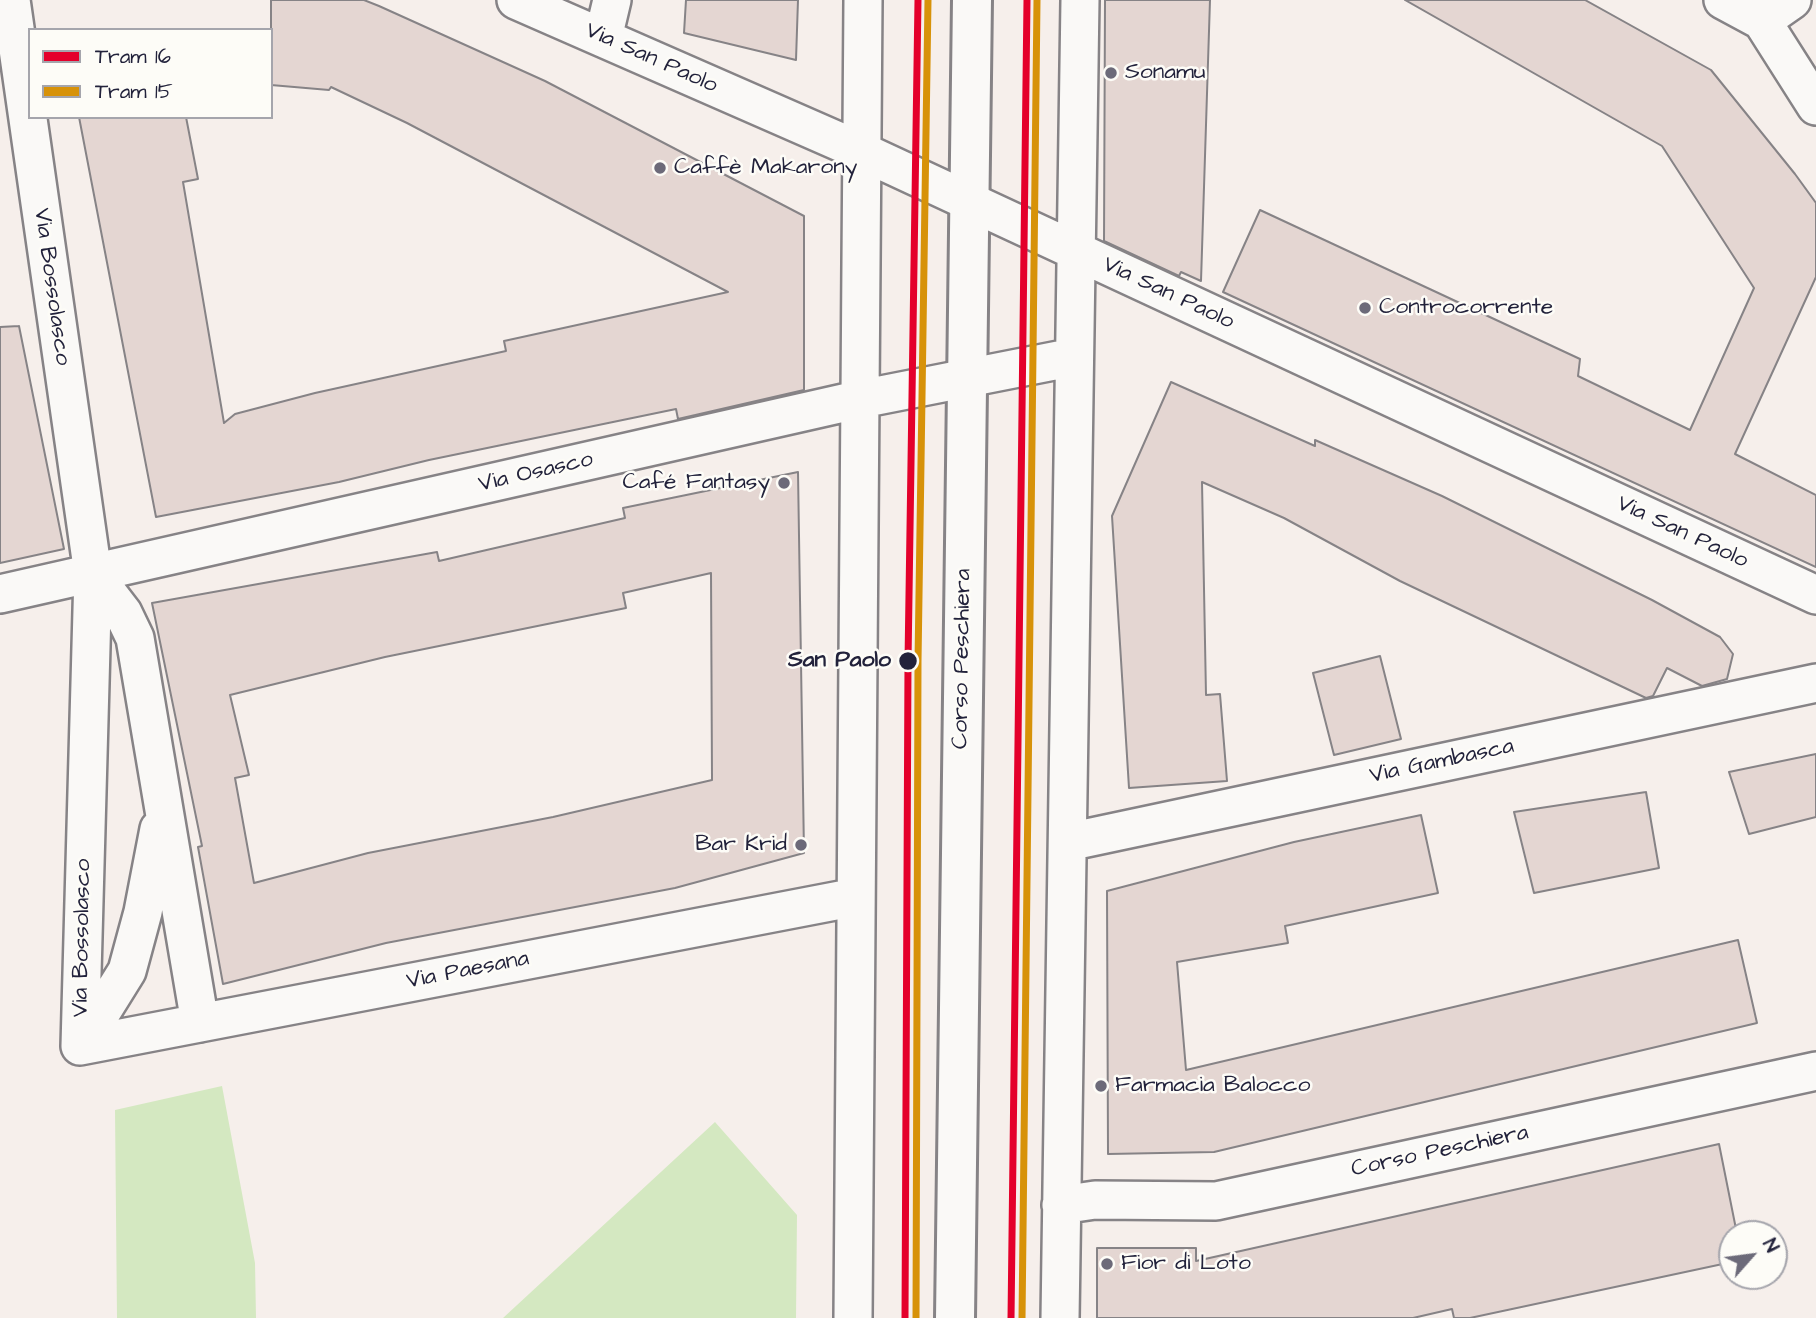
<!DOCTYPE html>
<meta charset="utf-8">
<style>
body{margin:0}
#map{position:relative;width:1816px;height:1318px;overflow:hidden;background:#f6efeb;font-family:"Architects Daughter",sans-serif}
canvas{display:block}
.legend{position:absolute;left:28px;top:28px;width:245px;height:91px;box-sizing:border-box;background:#fdfcf7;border:2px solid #a5a5ac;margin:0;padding:9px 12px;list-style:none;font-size:21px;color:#22223b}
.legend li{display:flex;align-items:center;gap:14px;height:35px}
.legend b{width:35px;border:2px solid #a5a5ac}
.north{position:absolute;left:1718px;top:1220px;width:70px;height:70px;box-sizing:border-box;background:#fdfcf7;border:2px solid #a5a5ac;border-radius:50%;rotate:62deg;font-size:19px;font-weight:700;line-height:28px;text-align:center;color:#22223b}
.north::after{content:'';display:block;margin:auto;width:24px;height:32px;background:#6c6a79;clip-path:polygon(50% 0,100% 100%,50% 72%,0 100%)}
</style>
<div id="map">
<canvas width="1816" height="1318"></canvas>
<ul class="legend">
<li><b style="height:9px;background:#e4002b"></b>Tram 16</li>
<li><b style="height:9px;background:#d79209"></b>Tram 15</li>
</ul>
<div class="north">N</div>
</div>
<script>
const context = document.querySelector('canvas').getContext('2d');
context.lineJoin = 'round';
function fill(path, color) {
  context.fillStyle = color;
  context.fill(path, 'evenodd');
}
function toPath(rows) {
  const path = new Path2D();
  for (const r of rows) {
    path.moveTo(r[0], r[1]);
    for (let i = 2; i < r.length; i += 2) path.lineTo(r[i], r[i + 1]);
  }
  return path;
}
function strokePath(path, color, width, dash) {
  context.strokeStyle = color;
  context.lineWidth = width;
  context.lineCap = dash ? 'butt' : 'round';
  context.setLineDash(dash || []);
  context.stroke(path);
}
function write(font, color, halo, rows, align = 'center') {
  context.font = font + ' "Architects Daughter",sans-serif';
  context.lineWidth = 5;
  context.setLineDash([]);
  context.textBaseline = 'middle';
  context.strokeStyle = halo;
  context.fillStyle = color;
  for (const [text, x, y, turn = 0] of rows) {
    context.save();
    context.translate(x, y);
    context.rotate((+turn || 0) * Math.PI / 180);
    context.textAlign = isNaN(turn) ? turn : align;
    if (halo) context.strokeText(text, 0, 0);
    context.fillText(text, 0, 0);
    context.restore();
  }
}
const green = toPath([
 [222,1086,255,1263,256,1318,117,1318,115,1110],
 [715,1122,797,1215,796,1318,503,1318]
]);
const building = toPath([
 [271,0,364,0,379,6,545,81,804,216,804,390,678,419,676,409,429,460,339,482,156,517,79,117,186,117,198,179,183,182,224,423,235,414,315,393,506,351,504,341,728,292,407,123,331,87,329,90,271,85,271,0],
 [686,0,798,0,796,60,684,33,686,0],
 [1105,0,1210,0,1201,281,1181,272,1179,276,1104,241,1105,0],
 [1405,0,1585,0,1711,70,1795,174,1816,203,1816,277,1735,454,1816,495,1816,567,1223,292,1260,210,1580,359,1578,376,1690,430,1754,288,1662,146,1405,0],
 [19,326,64,549,0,563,0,327,19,326],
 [1171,382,1315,446,1315,440,1442,496,1652,600,1720,637,1733,654,1727,679,1702,686,1667,668,1653,696,1646,698,1400,581,1284,518,1202,482,1206,695,1220,694,1227,781,1129,788,1112,516,1171,382],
 [798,472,804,853,675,888,386,943,223,984,198,847,202,846,152,603,437,552,439,561,625,518,623,508,798,472],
 [711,573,712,780,553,817,368,853,254,883,235,778,249,775,230,695,385,657,626,608,623,593,711,573],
 [1380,656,1401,739,1334,755,1313,673,1380,656],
 [1816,754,1816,817,1749,834,1729,772,1816,754],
 [1646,792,1659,868,1534,893,1514,812,1646,792],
 [1421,815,1438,893,1285,926,1288,943,1177,962,1186,1070,1738,940,1757,1023,1214,1152,1108,1154,1107,891,1294,842,1421,815],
 [1719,1144,1737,1234,1732,1234,1732,1262,1470,1318,1454,1318,1452,1309,1413,1318,1097,1318,1097,1248,1196,1248,1196,1261,1719,1144]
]);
const street = toPath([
 [11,0,93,574,80,1046],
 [516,0,863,152,1816,595],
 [1723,0,1762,21,1816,106],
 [1762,21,1792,0],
 [603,38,612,0],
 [93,574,123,613,135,638,200,1023],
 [0,594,861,399,1074,357],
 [1068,842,1816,683],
 [81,1045,127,971,143,912,159,829],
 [80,1046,856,897],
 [1061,1205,1095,1200,1216,1201,1816,1071],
 [853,1318,863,0],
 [1060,1318,1080,0]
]);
const secondary = toPath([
 [955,1318,972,0]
]);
const tram1 = toPath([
 [905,1318,908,661,918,0],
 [1011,1318,1027,0]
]);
const tram2 = toPath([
 [916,1318,918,661,928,0],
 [1022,1318,1037,0]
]);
const markers = [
 [1111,73,7,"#6c6a79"],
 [660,168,7,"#6c6a79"],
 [1365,308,7,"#6c6a79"],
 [784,483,7,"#6c6a79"],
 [908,661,10,"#22223b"],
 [801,845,7,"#6c6a79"],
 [1101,1086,7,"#6c6a79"],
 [1107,1264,7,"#6c6a79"]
];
const streetNames = [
 ["Via San Paolo",651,59,24],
 ["Via Bossolasco",51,287,82],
 ["Via San Paolo",1168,294,25],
 ["Via Osasco",536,473,-13],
 ["Via San Paolo",1682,533,25],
 ["Corso Peschiera",963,659,-89],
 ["Via Gambasca",1442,762,-12],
 ["Via Bossolasco",83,938,-89],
 ["Via Paesana",468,971,-11],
 ["Corso Peschiera",1440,1152,-12]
];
const poiNames = [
 ["Sonamu",1125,73],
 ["Caffè Makarony",674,168],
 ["Controcorrente",1379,308],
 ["Café Fantasy",770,483,"right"],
 ["Bar Krid",787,845,"right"],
 ["Farmacia Balocco",1115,1086],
 ["Fior di Loto",1121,1264]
];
const stopNames = [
 ["San Paolo",891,661]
];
fill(green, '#d4e8c1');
fill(building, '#e4d6d2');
strokePath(building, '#868386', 2);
strokePath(street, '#868386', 42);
strokePath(secondary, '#868386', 44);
strokePath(street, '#faf9f7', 37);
strokePath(secondary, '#faf9f7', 38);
strokePath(tram1, '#e4002b', 7);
strokePath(tram2, '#d79209', 7);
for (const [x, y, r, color] of markers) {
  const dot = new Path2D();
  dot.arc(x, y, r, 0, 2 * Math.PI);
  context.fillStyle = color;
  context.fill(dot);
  strokePath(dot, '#fdfcf7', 2.5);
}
write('23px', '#22223b', '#fdfcf7', streetNames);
write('23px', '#22223b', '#fdfcf7', poiNames, 'left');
write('bold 23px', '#22223b', '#fdfcf7', stopNames, 'right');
</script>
